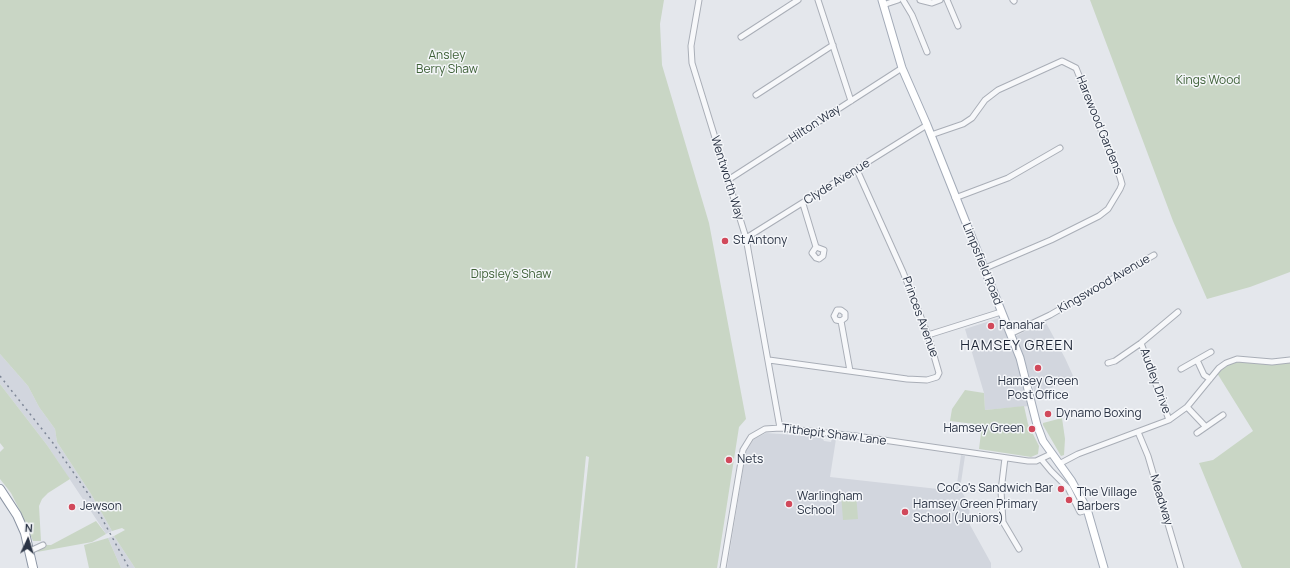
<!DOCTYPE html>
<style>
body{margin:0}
#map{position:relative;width:1290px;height:568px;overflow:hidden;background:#e4e7ec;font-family:Manrope,sans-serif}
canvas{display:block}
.north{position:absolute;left:8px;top:520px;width:40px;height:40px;-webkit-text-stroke:3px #f4f6f9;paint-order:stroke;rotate:4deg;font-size:11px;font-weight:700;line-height:16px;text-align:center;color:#2b3445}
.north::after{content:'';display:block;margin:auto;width:14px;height:18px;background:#2b3445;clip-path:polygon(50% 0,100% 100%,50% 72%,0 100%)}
</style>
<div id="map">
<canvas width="1290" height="568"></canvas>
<div class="north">N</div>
</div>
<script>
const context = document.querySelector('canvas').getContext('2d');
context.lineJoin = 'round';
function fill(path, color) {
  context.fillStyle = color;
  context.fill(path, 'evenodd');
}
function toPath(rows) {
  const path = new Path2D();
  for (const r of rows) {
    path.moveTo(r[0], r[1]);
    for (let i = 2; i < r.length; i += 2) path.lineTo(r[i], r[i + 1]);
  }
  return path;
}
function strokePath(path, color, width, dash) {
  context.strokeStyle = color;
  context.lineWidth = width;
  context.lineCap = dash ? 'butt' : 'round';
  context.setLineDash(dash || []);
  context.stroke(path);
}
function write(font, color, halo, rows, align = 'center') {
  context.font = font + ' Manrope,sans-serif';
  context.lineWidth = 3;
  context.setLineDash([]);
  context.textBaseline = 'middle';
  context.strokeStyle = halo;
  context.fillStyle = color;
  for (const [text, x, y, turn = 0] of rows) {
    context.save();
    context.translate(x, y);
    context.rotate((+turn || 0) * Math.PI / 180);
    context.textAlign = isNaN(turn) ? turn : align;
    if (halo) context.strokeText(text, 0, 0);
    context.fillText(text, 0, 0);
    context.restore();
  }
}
const built = toPath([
 [999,318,1016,356,1029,406,985,410,984,393,965,329],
 [1045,321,1065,358,1075,380,1035,393,1016,336],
 [0,354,28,386,39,407,55,429,57,442,91,494,112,531,106,534,47,445,0,384],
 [766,433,822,437,824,441,831,442,832,438,836,439,830,477,956,491,961,455,965,456,960,489,969,504,970,525,991,563,991,568,727,568,746,452,754,439],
 [114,536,135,568,121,568,108,538]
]);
const green = toPath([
 [0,0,664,0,660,24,662,65,709,223,746,419,739,427,717,568,577,568,589,457,586,456,575,568,135,568,114,536,125,530,122,528,112,531,91,494,57,442,55,429,39,407,28,386,0,354],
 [1090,0,1290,0,1290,272,1250,287,1207,299,1173,221],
 [1241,361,1290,361,1290,568,1242,568,1199,463,1213,460,1253,431,1217,373,1227,365],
 [0,384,47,445,70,479,48,493,42,499,39,506,41,541,33,541,22,515,11,493,0,479,0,452,4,448,0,443],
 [965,390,984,393,985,410,1024,406,1028,424,1039,446,1038,454,1031,457,979,449,982,425,950,421,952,409],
 [1062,418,1065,439,1064,455,1061,456,1043,425,1043,423],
 [856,493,858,519,843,520,841,494],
 [96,521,106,534,92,542,37,552,45,545,51,545],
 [108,538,121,568,89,568,84,545]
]);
const minor = toPath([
 [699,0,691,46,692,63,746,238,780,428],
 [818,0,851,101],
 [903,0,912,15,927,52],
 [920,0,932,3,940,0],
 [947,0,958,26],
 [1013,0,1014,1],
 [883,5,898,0],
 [741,37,798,0],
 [756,95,833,45],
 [931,135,963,124,972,118,985,100,998,90,1062,61,1076,68,1078,73,1120,177,1122,184,1120,189,1108,209,1099,216,1051,240,983,269],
 [728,180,902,68],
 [955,198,1008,178,1060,148],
 [803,204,816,247,812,253,816,258,819,259,823,256,824,250,816,247],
 [746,238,927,125],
 [841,321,836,320,834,316,837,310,841,310,845,313,845,318,841,321,850,371],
 [1010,334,1050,315,1154,255],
 [928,335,1001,312],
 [1141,343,1169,420],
 [769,360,907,379,927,380,937,377,939,373,928,335,903,272,857,170],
 [1197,360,1204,375,1210,379],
 [1108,363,1115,361,1141,343,1178,312],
 [1181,369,1211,352],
 [1187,407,1205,426],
 [1138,432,1148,456,1181,568],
 [1197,433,1223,415],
 [1005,458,1001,491,1003,522,1019,549],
 [1041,459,1051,471,1068,488,1080,512,1087,510],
 [1059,464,1078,454,1169,420,1187,407,1219,368,1226,363,1237,359,1272,362,1290,360],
 [30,551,43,545],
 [723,568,743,450,751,437,765,429,780,428,856,436,1028,461,1036,461,1051,454]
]);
const major = toPath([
 [882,0,902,68,927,125,1020,358,1037,425,1043,441,1071,480,1087,509,1104,568]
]);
const highway = toPath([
 [0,489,17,515,25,533,33,568]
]);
const rail = toPath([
 [0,376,53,443,89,495,129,568]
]);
const markers = [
 [725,241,4,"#d1495b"],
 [991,326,4,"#d1495b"],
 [1038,368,4,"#d1495b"],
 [1048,414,4,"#d1495b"],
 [1032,429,4,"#d1495b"],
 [729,460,4,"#d1495b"],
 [1061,489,4,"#d1495b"],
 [1069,500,4,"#d1495b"],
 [789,504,4,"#d1495b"],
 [72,507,4,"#d1495b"],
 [905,512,4,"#d1495b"]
];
const parkNames = [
 ["Ansley",447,56],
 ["Berry Shaw",447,70],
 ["Kings Wood",1208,81],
 ["Dipsley's Shaw",511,275]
];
const streetNames = [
 ["Hilton Way",815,124,-33],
 ["Harewood Gardens",1099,125,68],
 ["Wentworth Way",727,178,73],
 ["Clyde Avenue",837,182,-32],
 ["Limpsfield Road",982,264,68],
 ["Kingswood Avenue",1104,284,-30],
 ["Princes Avenue",920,317,70],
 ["Audley Drive",1155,381,70],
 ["Tithepit Shaw Lane",834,435,7],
 ["Meadway",1161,500,73]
];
const poiNames = [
 ["St Antony",733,241],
 ["Panahar",999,326],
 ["Hamsey Green",1038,382,"center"],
 ["Post Office",1038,396,"center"],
 ["Dynamo Boxing",1056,414],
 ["Hamsey Green",1024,429,"right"],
 ["Nets",737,460],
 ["CoCo's Sandwich Bar",1053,489,"right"],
 ["The Village",1077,493],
 ["Barbers",1077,507],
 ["Warlingham",797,497],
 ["School",797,511],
 ["Hamsey Green Primary",913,505],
 ["School (Juniors)",913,519],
 ["Jewson",80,507]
];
const quarterNames = [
 ["HAMSEY GREEN",1017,346]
];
fill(built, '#d2d6de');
fill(green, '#c9d6c5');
strokePath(minor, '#a9aeb7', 7);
strokePath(major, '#a3abb8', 9);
strokePath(highway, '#8b94a3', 10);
strokePath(minor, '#f7f8fa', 5);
strokePath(major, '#fff', 7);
strokePath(highway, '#fff', 8);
strokePath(rail, '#7d8696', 1.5, [2, 4]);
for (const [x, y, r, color] of markers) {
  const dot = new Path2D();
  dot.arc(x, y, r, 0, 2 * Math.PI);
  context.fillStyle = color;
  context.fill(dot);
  strokePath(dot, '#f4f6f9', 1.5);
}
write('12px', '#3f6138', '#f4f6f9', parkNames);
write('12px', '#2b3445', '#f4f6f9', streetNames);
write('12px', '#2b3445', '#f4f6f9', poiNames, 'left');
context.letterSpacing = '1px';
write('14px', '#1d2536', '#f4f6f9', quarterNames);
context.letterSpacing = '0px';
</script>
